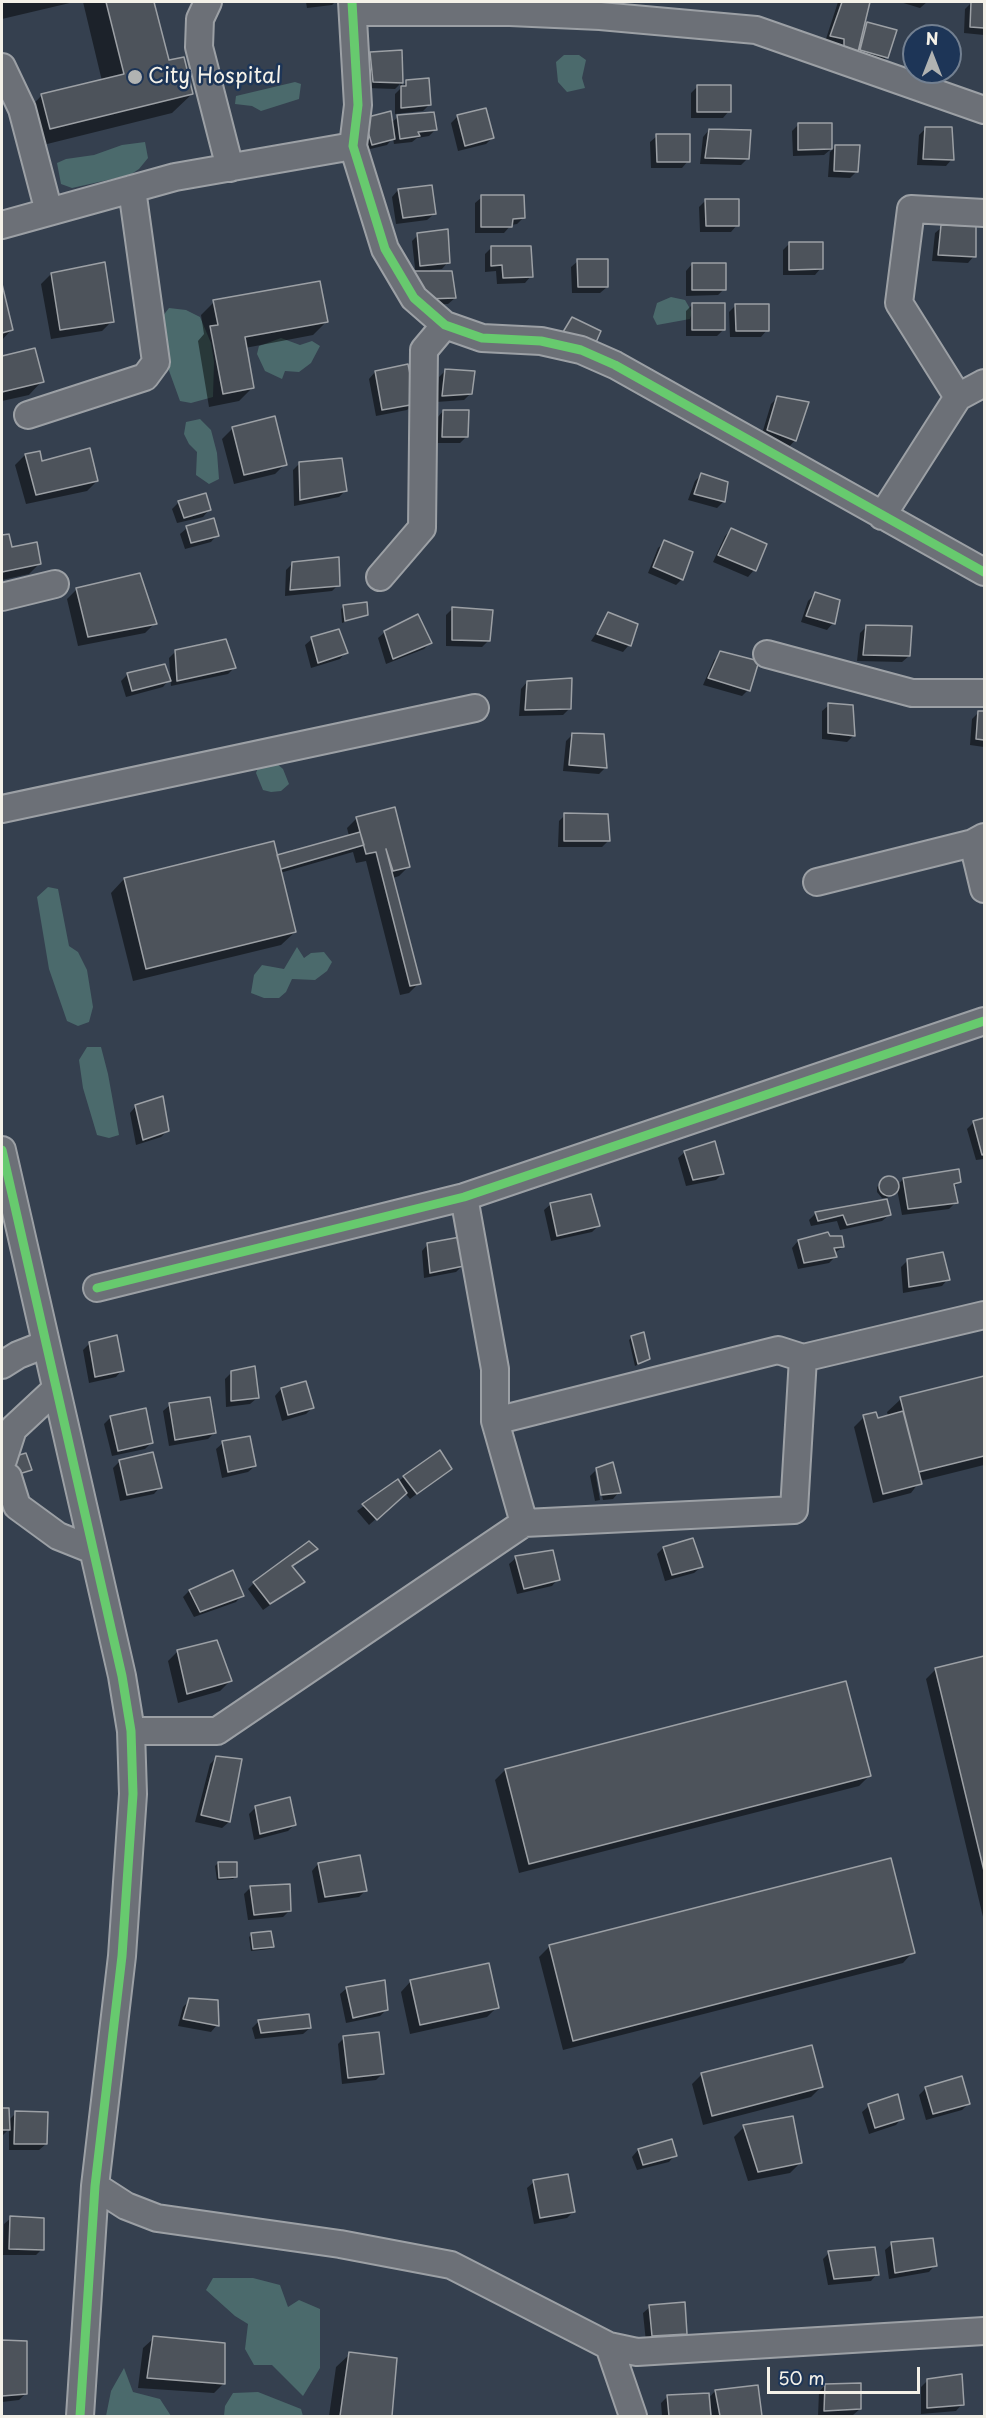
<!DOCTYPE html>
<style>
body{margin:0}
#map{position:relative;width:986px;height:2418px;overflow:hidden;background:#35404f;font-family:"Playpen Sans",sans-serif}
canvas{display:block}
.frame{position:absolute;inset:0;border:3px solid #f4f1e8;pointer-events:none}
.north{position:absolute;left:902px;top:24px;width:60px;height:60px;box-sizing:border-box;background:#1d3557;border:2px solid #738091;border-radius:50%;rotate:0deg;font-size:16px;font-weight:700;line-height:24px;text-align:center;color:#f4f1e8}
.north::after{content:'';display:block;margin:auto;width:21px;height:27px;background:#b1b3b2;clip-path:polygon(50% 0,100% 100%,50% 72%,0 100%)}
.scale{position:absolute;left:767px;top:2367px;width:153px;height:27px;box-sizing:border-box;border:3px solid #f4f1e8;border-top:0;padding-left:8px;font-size:18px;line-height:21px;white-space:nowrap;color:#f4f1e8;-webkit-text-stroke:4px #1d3557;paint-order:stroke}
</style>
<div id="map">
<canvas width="986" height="2418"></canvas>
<div class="frame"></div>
<div class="north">N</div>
<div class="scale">50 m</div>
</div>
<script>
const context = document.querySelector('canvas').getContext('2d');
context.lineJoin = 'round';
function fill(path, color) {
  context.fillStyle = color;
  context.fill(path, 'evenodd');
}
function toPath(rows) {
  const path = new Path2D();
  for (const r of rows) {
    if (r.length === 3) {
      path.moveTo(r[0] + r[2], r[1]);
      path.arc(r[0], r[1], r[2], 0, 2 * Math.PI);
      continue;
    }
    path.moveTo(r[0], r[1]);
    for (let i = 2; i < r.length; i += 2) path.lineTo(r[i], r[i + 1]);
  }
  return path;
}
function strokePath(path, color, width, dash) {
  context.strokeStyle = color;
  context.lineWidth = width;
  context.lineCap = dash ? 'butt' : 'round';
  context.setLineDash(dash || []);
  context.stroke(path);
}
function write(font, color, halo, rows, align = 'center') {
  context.font = font + ' "Playpen Sans",sans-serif';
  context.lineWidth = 5;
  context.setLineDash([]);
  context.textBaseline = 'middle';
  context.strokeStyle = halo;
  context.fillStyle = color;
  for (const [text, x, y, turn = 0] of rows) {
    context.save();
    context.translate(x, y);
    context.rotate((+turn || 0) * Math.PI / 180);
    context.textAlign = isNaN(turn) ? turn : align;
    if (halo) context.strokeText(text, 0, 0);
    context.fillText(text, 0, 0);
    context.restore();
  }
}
const green = toPath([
 [564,55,579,55,586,60,582,78,585,88,567,92,558,82,556,62],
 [295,82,301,84,299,99,261,111,252,106,235,104,236,96],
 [145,142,148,158,139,169,130,175,72,188,61,184,57,163,66,159,94,155,122,145],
 [671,297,685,300,692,312,690,319,657,325,653,317,657,303],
 [169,308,186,310,200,317,211,343,214,362,213,397,191,403,180,401,163,354,159,321],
 [281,338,300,345,312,341,320,346,311,363,299,372,285,371,282,379,265,371,257,354,259,346],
 [200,419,211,430,217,453,219,479,209,484,196,475,197,452,189,444,184,434,186,422],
 [275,762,283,769,289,784,281,791,271,792,263,790,256,773,259,765],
 [48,887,58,889,69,946,78,952,87,970,93,1007,89,1022,78,1026,67,1021,49,969,37,897],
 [297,947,304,958,311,953,324,952,332,962,327,971,315,980,292,979,286,992,279,998,264,998,251,993,254,975,262,965,284,969],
 [87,1047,101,1047,108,1074,119,1135,109,1138,97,1135,83,1088,79,1060],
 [213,2278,253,2278,280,2285,288,2307,299,2300,320,2309,320,2368,303,2396,272,2365,254,2365,245,2349,248,2324,235,2316,206,2290],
 [124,2368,133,2392,160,2399,171,2416,106,2416,111,2391],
 [258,2392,301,2409,303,2416,224,2416,225,2406,233,2393]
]);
const shadow = toPath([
 [2,2,74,2,2,19],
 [83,2,153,2,168,62,192,94,172,113,31,148,23,115,42,95,102,81],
 [306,2,335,2,332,5,307,8],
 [838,2,868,2,861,30,868,24,887,57,880,63,838,60,838,45,825,42],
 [900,2,927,2,920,8],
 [984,2,984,35,964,33,965,9,971,3],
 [401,52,402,86,407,82,430,104,423,111,395,114,395,94,400,89,400,84,395,89,367,88,365,60,371,53],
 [698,86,729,111,723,118,691,118,691,93],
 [458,116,492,138,486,144,458,151,451,123],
 [398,117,435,130,429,136,417,138,412,142,394,144,393,138,387,145,366,150,358,126,391,123],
 [799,124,830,124,830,152,836,146,857,171,850,178,828,177,830,150,824,155,793,156,792,131],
 [926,128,952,159,946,166,917,165,919,135],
 [709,130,747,159,741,165,700,164,703,137],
 [657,136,688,161,682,168,651,168,650,142],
 [398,190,434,214,427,220,396,224,392,197],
 [482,197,523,218,517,224,511,225,504,233,475,233,475,203],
 [706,200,737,225,731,232,700,232,699,207],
 [942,227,974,256,968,263,932,261,935,233],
 [418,235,448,262,442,269,430,270,455,298,448,304,419,305,412,241],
 [789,244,821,268,815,275,783,275,783,250],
 [492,247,531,276,525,283,497,284,496,271,485,272,485,254],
 [578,261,607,287,600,293,572,293,571,267],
 [692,264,724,289,718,295,686,296,686,271],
 [51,274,112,321,102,331,51,339,41,284],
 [2,290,12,329,2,340],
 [214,302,326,322,313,335,245,348,252,388,239,401,209,407,198,341,204,334,201,315],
 [692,305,724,329,717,336,686,336,686,311],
 [736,305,767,330,761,337,730,337,729,312],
 [34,349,42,381,29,395,2,401,2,357],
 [446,370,471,393,464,400,436,402,439,377],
 [375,372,414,403,407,410,376,416,369,379],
 [778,397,795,440,789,447,761,437,771,404],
 [443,411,466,437,460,443,437,443,437,418],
 [232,429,285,464,275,474,234,484,222,439],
 [25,455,41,463,97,481,87,491,26,504,15,465],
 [299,464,345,491,339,497,294,506,293,470],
 [701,475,727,483,723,502,717,508,688,500,695,481],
 [179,502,209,510,203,517,177,523,172,509],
 [187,528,217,535,211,542,185,549,180,534],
 [731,530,765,545,754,570,748,577,713,562,725,536],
 [8,536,10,549,39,564,29,574,2,580,2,537],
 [665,542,682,579,676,585,648,573,658,548],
 [292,564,338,585,332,591,285,596,286,570],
 [77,589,155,623,145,633,78,646,67,599],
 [815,594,833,623,827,630,801,622,808,601],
 [344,606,366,614,342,623,341,609],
 [453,608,489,640,482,647,446,646,446,615],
 [609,614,629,645,623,652,591,641],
 [867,626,909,656,902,662,857,661,860,633],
 [385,632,430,643,424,649,386,664,378,638],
 [312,639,346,652,340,659,311,668,305,645],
 [175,652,234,668,228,674,171,686,169,658],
 [721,653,748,690,742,696,703,685,714,660],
 [128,674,169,680,163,687,126,697,121,681],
 [527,682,569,709,563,715,519,716,521,689],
 [829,705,854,735,847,742,822,739,822,711],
 [978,713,984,713,984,747,970,745,972,719],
 [573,734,606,767,599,774,563,771,566,741],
 [565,815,609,840,602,847,558,847,559,821],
 [357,818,409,866,399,876,393,878,419,983,409,993,400,995,366,861,356,863,353,852,280,873,295,932,281,945,133,981,111,893,124,879,273,843,276,857,349,836,347,828],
 [136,1106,168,1130,161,1137,136,1145,130,1113],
 [984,1120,984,1159,976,1160,967,1129,974,1122],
 [685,1152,723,1173,716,1180,686,1186,678,1158],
 [887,1178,896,1183,896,1187,903,1179,960,1181,953,1188,956,1202,949,1209,902,1215,897,1189,887,1198,882,1198,877,1192,877,1187],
 [551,1204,598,1226,592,1232,551,1241,544,1210],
 [816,1213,889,1215,882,1221,840,1230,837,1221,811,1226,809,1220],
 [798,1241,843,1247,834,1253,835,1257,829,1263,798,1269,792,1248],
 [428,1244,463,1265,456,1272,424,1278,422,1251],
 [908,1260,948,1279,942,1286,903,1293,901,1267],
 [632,1337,649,1359,635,1366,629,1340],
 [90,1343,122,1370,116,1377,89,1383,83,1350],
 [232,1372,257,1398,250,1404,226,1407,225,1379],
 [984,1377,984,1465,920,1481,911,1493,873,1503,854,1427,864,1417,877,1420,888,1416,887,1412,901,1399],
 [281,1389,312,1408,306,1414,282,1421,275,1396],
 [170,1405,214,1433,208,1439,169,1446,163,1411],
 [111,1417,152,1442,145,1449,112,1456,104,1424],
 [223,1443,255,1466,248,1472,222,1478,216,1449],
 [152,1454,160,1487,154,1494,120,1501,113,1468,119,1462],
 [450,1468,410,1499,405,1493,369,1525,357,1511,404,1477],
 [596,1470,619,1492,613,1499,603,1500],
 [595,1471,600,1500,595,1501,590,1476],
 [663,1548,701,1567,694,1573,665,1581,657,1554],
 [316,1549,291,1567,303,1582,263,1610,248,1589,254,1583],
 [516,1558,558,1579,552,1586,517,1594,509,1564],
 [232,1572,242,1595,236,1602,194,1617,183,1597,189,1591],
 [178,1651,230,1681,220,1691,178,1703,168,1661],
 [984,1657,984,1921,926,1679,936,1669],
 [845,1683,869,1776,859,1786,519,1873,495,1780,505,1770],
 [217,1757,229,1822,222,1828,195,1822,210,1764],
 [256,1807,295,1824,288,1831,254,1840,249,1814],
 [359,1857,365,1891,359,1897,318,1903,312,1871,318,1864],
 [889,1860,913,1952,903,1963,563,2050,539,1957,549,1947],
 [218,1863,236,1876,233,1879,217,1880,215,1866],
 [251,1887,290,1910,283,1917,248,1920,244,1894],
 [252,1934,272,1946,270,1949,251,1951,249,1937],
 [411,1981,497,2007,487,2017,410,2034,401,1992],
 [347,1988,386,2010,380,2016,346,2023,340,1994],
 [190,2000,217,2025,211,2032,178,2026,183,2007],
 [259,2021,310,2028,303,2034,255,2039,252,2028],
 [344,2038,382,2074,376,2080,342,2084,338,2044],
 [702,2074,821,2087,811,2097,703,2125,692,2084],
 [926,2088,968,2104,962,2110,926,2120,919,2095],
 [869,2106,902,2118,896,2125,869,2134,862,2112],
 [2,2109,7,2109,8,2121,16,2113,46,2144,39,2150,9,2150,9,2129,2,2136],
 [744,2127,800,2163,790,2173,748,2181,734,2137],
 [671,2141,675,2155,669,2162,637,2170,632,2157,638,2150],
 [534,2182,574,2211,567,2218,534,2224,527,2188],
 [11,2218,42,2249,36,2255,3,2255,4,2224],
 [892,2244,935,2265,929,2272,889,2279,885,2250],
 [829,2253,877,2274,871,2281,828,2285,823,2259],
 [650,2307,686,2333,679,2340,646,2342,643,2313],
 [154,2338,224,2383,214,2393,138,2388,143,2348],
 [2,2341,25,2342,25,2394,19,2400,2,2402],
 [350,2354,395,2359,390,2416,329,2416,336,2367],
 [928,2380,962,2404,956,2411,921,2414,921,2387],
 [825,2385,860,2409,853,2415,818,2416,819,2392],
 [757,2387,760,2416,712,2416,711,2409,709,2409,709,2416,662,2416,661,2403,667,2397,708,2399,715,2391]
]);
const building = toPath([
 [106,2,154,2,169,60,184,57,193,94,50,129,41,94,124,74,106,2],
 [842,2,870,2,857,56,844,53,844,39,830,36,842,2],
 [971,2,984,2,984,28,970,27,971,2],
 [867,22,897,30,888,58,860,50,867,22],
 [402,50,403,83,373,82,370,52,402,50],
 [429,78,431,105,401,108,401,86,406,86,406,80,429,78],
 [697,85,731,85,731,112,697,112,697,85],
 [486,108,494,138,465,146,457,115,486,108],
 [391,111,395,139,372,145,364,118,391,111],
 [434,112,437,130,418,132,420,136,400,139,397,115,434,112],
 [798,123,832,123,832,149,798,150,798,123],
 [925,127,952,127,954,160,923,159,925,127],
 [709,129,751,130,749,159,705,158,709,129],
 [656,134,690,134,690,162,657,162,656,134],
 [835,145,860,145,858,172,834,171,835,145],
 [432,185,436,214,403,218,398,189,432,185],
 [481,195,524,195,525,218,513,219,512,227,481,227,481,195],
 [705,199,739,199,739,226,706,226,705,199],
 [941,225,976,226,976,257,938,255,941,225],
 [448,229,450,263,420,266,417,233,448,229],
 [789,242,823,242,823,269,789,270,789,242],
 [491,246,531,246,533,277,503,278,502,265,491,266,491,246],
 [577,259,608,259,608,287,578,287,577,259],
 [105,262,114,322,60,330,51,273,105,262],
 [692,263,726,263,726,290,692,290,692,263],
 [412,271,452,271,456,298,425,299,412,271],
 [320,281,328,322,245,337,254,388,223,394,210,326,218,325,213,300,320,281],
 [2,284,13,330,2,333,2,284],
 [692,303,725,303,725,330,692,330,692,303],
 [735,304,769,304,769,331,736,331,735,304],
 [572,317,601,331,594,347,563,332,572,317],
 [35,348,44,382,2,392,2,356,35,348],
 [408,364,416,404,382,410,375,371,408,364],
 [445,369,475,371,472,394,442,396,445,369],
 [777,396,809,402,796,441,767,430,777,396],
 [443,410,469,410,468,437,442,437,443,410],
 [275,416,287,465,244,475,232,427,275,416],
 [90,448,98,481,36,495,25,454,40,451,42,461,90,448],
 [342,458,347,491,300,500,299,462,342,458],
 [701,473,728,482,725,502,694,494,701,473],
 [206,493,211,510,184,518,178,501,206,493],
 [214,518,219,536,191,543,186,526,214,518],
 [731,528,767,544,756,571,718,555,731,528],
 [9,534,12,547,37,542,41,564,2,572,2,535,9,534],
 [664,540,693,552,683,580,653,567,664,540],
 [339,557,340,586,290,590,292,562,339,557],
 [140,573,157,624,88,637,76,588,140,573],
 [815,592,840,600,835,624,806,616,815,592],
 [367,602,368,615,345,621,343,605,367,602],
 [452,607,493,610,490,641,452,640,452,607],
 [608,612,638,624,631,646,597,634,608,612],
 [418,614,432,643,393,659,384,631,418,614],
 [866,625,912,626,910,656,863,655,866,625],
 [339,629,348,653,318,663,311,637,339,629],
 [226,639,236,668,177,681,175,650,226,639],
 [720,651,759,661,750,691,708,678,720,651],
 [165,664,171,681,132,691,127,673,165,664],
 [572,678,571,709,525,710,527,681,572,678],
 [828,703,853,705,855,736,828,733,828,703],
 [978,711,984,711,984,740,976,739,978,711],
 [572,733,604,734,607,768,569,765,572,733],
 [395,807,410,867,393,871,386,849,421,984,410,986,376,852,366,854,356,817,395,807],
 [564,813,608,814,610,841,564,841,564,813],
 [360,832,364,845,281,869,277,855,360,832],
 [274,841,296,932,146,969,124,878,274,841],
 [163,1096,169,1131,143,1140,135,1105,163,1096],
 [984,1118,984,1154,982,1155,973,1121,984,1118],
 [715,1141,724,1174,693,1180,684,1151,715,1141],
 [959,1169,961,1182,954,1184,958,1203,908,1209,903,1178,959,1169],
 [889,1186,10],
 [591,1194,600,1226,557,1236,550,1203,591,1194],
 [887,1199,891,1215,847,1225,843,1215,818,1221,815,1212,887,1199],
 [828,1232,830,1236,842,1236,844,1247,834,1248,837,1257,804,1263,798,1240,828,1232],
 [460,1237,464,1266,430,1273,427,1243,460,1237],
 [943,1252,950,1280,909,1287,907,1259,943,1252],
 [644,1332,650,1359,638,1364,631,1336,644,1332],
 [117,1335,124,1371,95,1377,89,1342,117,1335],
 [255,1366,259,1398,231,1401,231,1371,255,1366],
 [984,1376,984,1456,919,1472,900,1397,984,1376],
 [306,1381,314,1408,288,1415,281,1388,306,1381],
 [210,1397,216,1433,175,1440,169,1403,210,1397],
 [146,1408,153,1443,118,1451,110,1416,146,1408],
 [903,1411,922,1484,883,1494,863,1415,876,1412,878,1418,903,1411],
 [250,1436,256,1466,228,1472,222,1441,250,1436],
 [440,1450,452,1469,417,1494,403,1476,440,1450],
 [153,1452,162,1488,127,1495,119,1460,153,1452],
 [26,1453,32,1470,2,1479,2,1460,26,1453],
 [613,1462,621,1493,601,1495,596,1468,613,1462],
 [398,1479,407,1493,377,1520,362,1504,398,1479],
 [693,1538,703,1567,672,1575,663,1547,693,1538],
 [309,1541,318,1549,292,1566,305,1582,270,1604,253,1582,309,1541],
 [553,1550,560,1580,524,1589,515,1556,553,1550],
 [233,1570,244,1596,200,1612,189,1590,233,1570],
 [217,1640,232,1681,187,1694,177,1650,217,1640],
 [984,1656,984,1871,935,1668,984,1656],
 [846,1681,871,1776,529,1864,505,1769,846,1681],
 [216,1756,242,1759,230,1822,201,1815,216,1756],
 [290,1797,296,1825,260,1834,255,1806,290,1797],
 [360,1855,367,1891,325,1897,318,1863,360,1855],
 [891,1858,915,1953,573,2041,549,1945,891,1858],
 [218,1862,237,1862,237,1877,219,1878,218,1862],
 [290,1884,291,1911,254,1915,250,1886,290,1884],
 [271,1931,274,1947,253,1949,251,1933,271,1931],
 [489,1963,499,2008,420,2025,410,1980,489,1963],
 [385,1980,388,2010,353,2018,346,1987,385,1980],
 [189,1998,218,2000,219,2026,183,2019,189,1998],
 [309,2014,311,2028,261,2033,258,2020,309,2014],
 [379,2032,384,2074,348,2078,343,2036,379,2032],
 [812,2045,823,2087,712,2116,701,2073,812,2045],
 [962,2076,970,2104,933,2114,925,2087,962,2076],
 [898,2094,904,2119,875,2128,868,2104,898,2094],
 [2,2108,9,2108,10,2130,2,2130,2,2108],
 [15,2111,48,2112,47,2144,14,2144,15,2111],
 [793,2116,802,2163,758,2172,743,2125,793,2116],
 [672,2139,677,2156,643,2165,638,2149,672,2139],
 [568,2174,575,2212,540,2218,533,2180,568,2174],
 [10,2216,44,2218,44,2250,9,2249,10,2216],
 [933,2238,937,2266,895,2273,891,2242,933,2238],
 [875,2247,879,2275,834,2279,828,2251,875,2247],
 [685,2302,687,2334,652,2336,649,2305,685,2302],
 [153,2336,225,2343,225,2384,147,2378,153,2336],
 [2,2340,27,2341,27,2394,2,2396,2,2340],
 [349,2352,397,2358,392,2416,340,2416,349,2352],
 [962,2374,964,2405,927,2408,927,2379,962,2374],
 [861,2383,861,2409,824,2411,825,2384,861,2383],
 [758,2385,762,2416,720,2416,715,2390,758,2385],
 [709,2393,711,2416,669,2416,667,2395,709,2393]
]);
const minor = toPath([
 [208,2,200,19,199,47,230,168],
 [352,2,358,105,353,146,385,249,414,298,445,325,482,338,541,341,581,350,615,365,984,572],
 [353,12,510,12,600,16,756,30,984,110],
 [2,67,22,109,49,212],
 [2,225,175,177,353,146],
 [958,397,984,383],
 [28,415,145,377,156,362,132,189],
 [882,516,958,397,899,303,911,209,984,213],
 [380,577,422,528,424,350,445,325],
 [2,597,55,584],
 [767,654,912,693,984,693],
 [2,809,475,708],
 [984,837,973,843,984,889],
 [817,882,973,843],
 [2,1150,122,1676,131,1731,133,1794,122,1956,95,2186,80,2416],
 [464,1197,495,1369,495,1421,524,1523],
 [97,1288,464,1197,984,1021],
 [2,1365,18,1355,46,1344],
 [495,1421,778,1350,803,1358,984,1315],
 [3,1460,13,1429,56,1389],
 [8,1477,17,1506,58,1536,93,1550],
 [131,1731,217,1731,524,1523,794,1510,803,1358],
 [95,2186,126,2206,157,2218,340,2244,451,2265,609,2346,637,2352,984,2331],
 [609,2346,633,2416]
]);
const cycleway = toPath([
 [352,2,358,105,353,146,385,249,414,298,445,325,482,338,541,341,581,350,615,365,984,572],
 [2,1150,122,1676,131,1731,133,1794,122,1956,95,2186,80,2416],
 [97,1288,464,1197,984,1021]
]);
const markers = [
 [135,77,8,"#b1b3b2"]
];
const poiNames = [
 ["City Hospital",148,77]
];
fill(green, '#4b6a6c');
fill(shadow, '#0007');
fill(building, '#4d535b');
strokePath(building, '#9ca0a5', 1.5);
strokePath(minor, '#9ca0a5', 30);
strokePath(minor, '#6c7077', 26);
strokePath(cycleway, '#67ca6e', 9);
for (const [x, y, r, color] of markers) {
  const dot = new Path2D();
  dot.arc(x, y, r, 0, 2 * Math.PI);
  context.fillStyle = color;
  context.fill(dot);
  strokePath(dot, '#1d3557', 2);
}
write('21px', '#f4f1e8', '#1d3557', poiNames, 'left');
</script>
